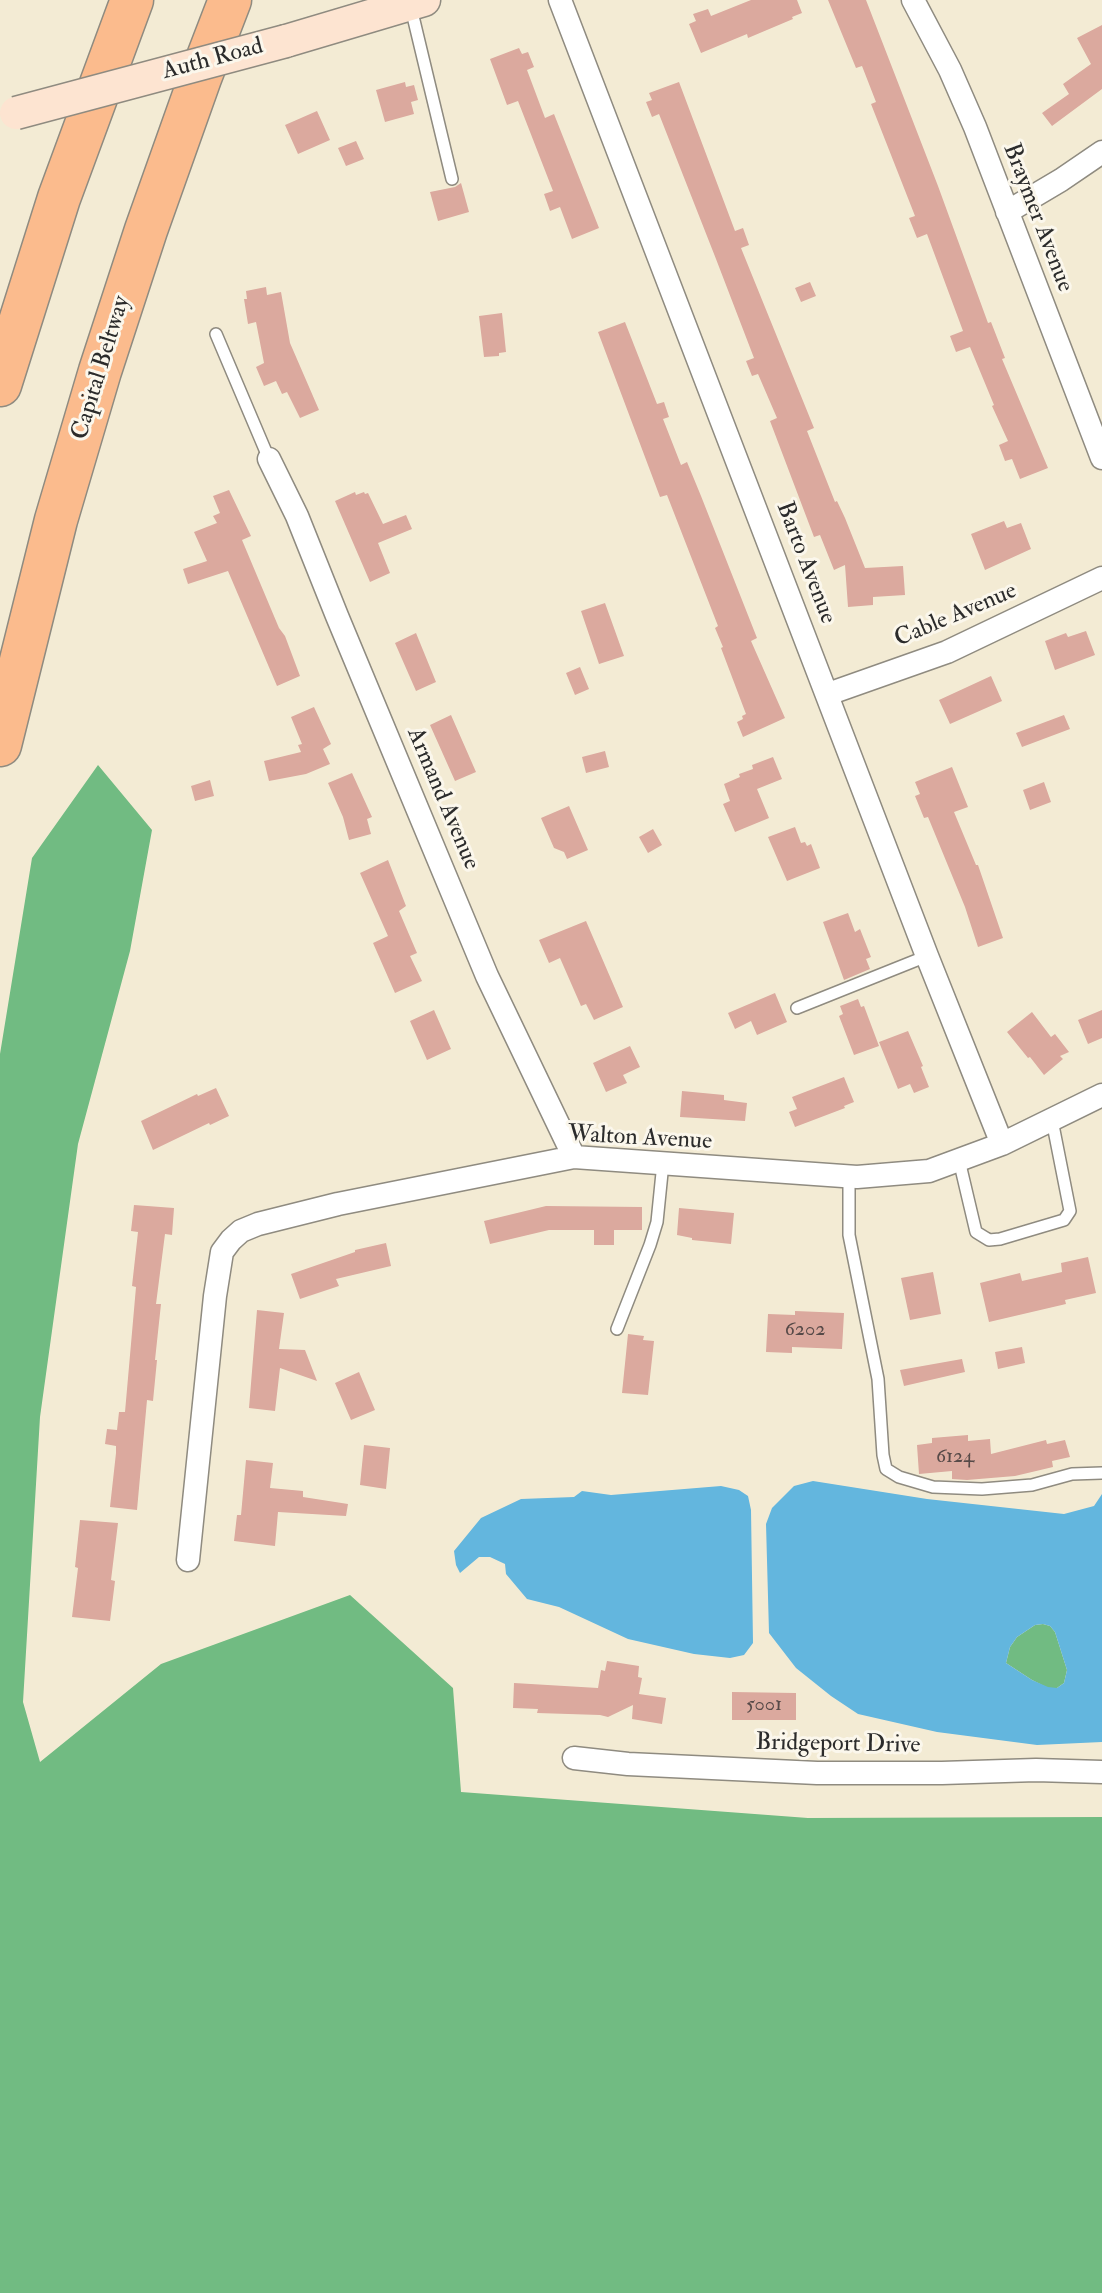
<!DOCTYPE html>
<style>
body{margin:0}
canvas{display:block;background:#f3ebd4}
</style>
<canvas width="1102" height="2293"></canvas>
<script>
const context = document.querySelector('canvas').getContext('2d');
context.lineJoin = 'round';
function fill(path, color) {
  context.fillStyle = color;
  context.fill(path, 'evenodd');
}
function toPath(rows) {
  const path = new Path2D();
  for (const r of rows) {
    path.moveTo(r[0], r[1]);
    for (let i = 2; i < r.length; i += 2) path.lineTo(r[i], r[i + 1]);
  }
  return path;
}
function strokePath(path, color, width, dash) {
  context.strokeStyle = color;
  context.lineWidth = width;
  context.lineCap = dash ? 'butt' : 'round';
  context.setLineDash(dash || []);
  context.stroke(path);
}
function write(font, color, halo, rows, align = 'center') {
  context.font = font + ' "IM FELL Double Pica",serif';
  context.lineWidth = 6;
  context.setLineDash([]);
  context.textBaseline = 'middle';
  context.strokeStyle = halo;
  context.fillStyle = color;
  for (const [text, x, y, turn = 0] of rows) {
    context.save();
    context.translate(x, y);
    context.rotate((+turn || 0) * Math.PI / 180);
    context.textAlign = isNaN(turn) ? turn : align;
    if (halo) context.strokeText(text, 0, 0);
    context.fillText(text, 0, 0);
    context.restore();
  }
}
const forest = toPath([
 [98,765,152,830,130,951,78,1144,40,1417,23,1702,40,1762,161,1664,350,1595,453,1688,461,1792,808,1818,1102,1817,1102,2293,0,2293,0,1054,32,858],
 [1043,1624,1050,1626,1055,1632,1067,1670,1064,1683,1057,1688,1048,1688,1032,1680,1006,1663,1010,1647,1017,1637,1035,1625]
]);
const water = toPath([
 [813,1481,927,1499,1064,1514,1094,1506,1102,1494,1102,1742,1037,1745,937,1732,858,1714,831,1696,796,1668,769,1633,766,1524,772,1508,794,1486],
 [1043,1624,1050,1626,1055,1632,1067,1670,1064,1683,1057,1688,1048,1687,1032,1680,1006,1663,1010,1647,1017,1637,1035,1625],
 [721,1486,739,1490,748,1496,751,1510,753,1643,744,1655,730,1658,694,1654,628,1639,559,1607,527,1599,506,1574,505,1564,490,1557,479,1557,460,1573,456,1565,454,1551,481,1518,521,1499,574,1497,582,1491,611,1495]
]);
const building = toPath([
 [751,0,797,0,802,13,792,17,793,19,748,38,747,34,701,53,689,24,696,21,693,14,708,9,711,16],
 [828,0,866,0,938,186,988,323,991,322,1005,358,1002,359,1048,468,1020,479,1012,459,1005,461,999,445,1008,441,992,406,994,405,970,347,956,352,950,336,963,331,927,234,917,238,909,218,915,216,871,104,876,102,862,66,856,68],
 [1102,25,1102,89,1052,126,1042,113,1069,94,1063,84,1091,64,1077,38],
 [519,48,522,54,528,52,534,67,527,70,545,118,554,114,599,228,572,239,560,207,550,211,544,194,553,191,518,101,507,105,490,59],
 [405,82,406,87,414,85,418,100,411,102,414,114,385,122,376,90],
 [679,82,735,231,743,228,749,245,741,248,814,428,807,431,835,502,837,501,845,518,865,568,903,566,905,595,873,597,873,605,848,607,845,565,834,570,820,535,814,537,770,421,777,418,758,374,752,376,746,361,754,358,716,259,659,114,652,117,646,102,652,100,649,93],
 [317,111,330,140,298,154,285,125],
 [356,141,364,159,346,166,338,148],
 [461,183,469,212,438,221,430,192,455,187],
 [810,282,816,296,801,302,795,288],
 [266,287,267,295,281,292,290,343,319,410,300,418,287,392,282,394,276,381,264,386,256,367,264,363,256,322,248,324,244,299,247,299,246,291],
 [502,313,506,352,499,353,499,356,484,357,479,316],
 [625,322,657,404,664,402,669,417,663,419,681,465,687,462,701,496,757,638,751,641,785,718,743,737,737,722,743,719,742,716,746,714,721,648,723,647,715,628,718,626,667,495,660,497,598,332],
 [229,490,251,536,242,540,279,628,285,636,300,676,277,686,228,571,188,584,183,569,207,561,194,532,217,523,213,516,220,513,213,496],
 [355,492,356,495,364,492,365,494,368,493,383,524,406,515,412,529,378,543,390,573,370,582,335,501],
 [1004,521,1007,528,1021,523,1031,549,985,570,971,534],
 [605,603,624,656,599,664,581,611],
 [1086,631,1095,655,1055,670,1045,641,1066,633,1068,637],
 [416,633,436,682,416,691,395,643],
 [580,667,589,689,575,695,566,673],
 [991,676,1002,701,950,724,939,700],
 [314,707,331,744,323,749,330,764,306,774,269,781,264,761,301,752,298,745,302,744,291,717],
 [451,715,476,772,455,781,430,725],
 [1064,715,1070,729,1022,747,1016,733],
 [605,751,609,767,586,773,582,757],
 [773,757,782,779,757,789,769,818,735,832,723,804,730,801,724,784,740,777,739,774,753,769,752,765],
 [952,767,968,807,954,812,976,865,978,865,1003,938,978,947,965,907,928,817,924,818,915,796,920,794,915,782],
 [352,773,372,817,367,819,371,834,349,840,343,817,328,783],
 [210,780,214,796,195,801,191,786],
 [1044,782,1051,802,1030,810,1023,790],
 [569,806,588,850,567,859,564,852,554,848,541,818],
 [795,827,801,843,805,842,807,846,811,844,820,868,787,881,768,837],
 [653,829,662,845,648,853,639,837],
 [388,860,406,906,399,911,417,953,410,956,422,981,395,993,373,943,388,936,360,873],
 [848,913,855,932,860,929,871,957,866,959,870,969,844,980,823,922],
 [586,921,623,1007,594,1020,586,1004,581,1006,560,958,549,963,539,940],
 [775,993,787,1022,757,1035,751,1021,735,1029,728,1013],
 [858,999,861,1007,864,1006,879,1046,854,1055,839,1016,843,1014,840,1006],
 [434,1010,451,1049,427,1060,410,1021],
 [1102,1010,1102,1038,1088,1044,1078,1020],
 [1032,1012,1051,1037,1055,1034,1069,1052,1060,1056,1063,1059,1044,1075,1030,1057,1028,1058,1007,1032],
 [908,1031,923,1066,921,1067,929,1087,914,1093,910,1084,898,1089,879,1042],
 [630,1046,640,1067,623,1075,627,1083,606,1092,593,1063],
 [844,1077,854,1102,844,1106,845,1108,795,1127,789,1112,797,1109,792,1097],
 [216,1088,229,1116,210,1125,209,1123,153,1150,141,1121,197,1094,198,1096],
 [682,1091,724,1095,724,1100,747,1103,745,1121,680,1117],
 [134,1205,174,1208,172,1235,165,1234,156,1304,161,1304,155,1360,157,1360,153,1401,147,1400,137,1510,110,1507,116,1453,116,1446,105,1444,107,1429,117,1430,119,1412,125,1412,136,1287,132,1286,138,1232,131,1231],
 [546,1206,642,1207,642,1230,614,1230,614,1245,594,1245,594,1230,549,1230,490,1244,484,1221],
 [679,1208,734,1213,731,1244,692,1240,692,1238,677,1235],
 [386,1243,391,1266,336,1279,339,1286,300,1299,291,1274,355,1252,355,1250],
 [1088,1257,1096,1293,1065,1300,1066,1304,989,1322,980,1283,1020,1273,1022,1281,1062,1272,1061,1263],
 [933,1272,941,1314,910,1320,901,1278],
 [257,1310,284,1313,279,1349,305,1350,317,1381,280,1368,275,1411,249,1408],
 [795,1311,844,1313,842,1349,792,1347,792,1353,766,1352,768,1314,795,1315],
 [628,1334,644,1336,643,1340,654,1341,648,1395,622,1393],
 [1022,1347,1025,1363,998,1369,995,1352],
 [962,1359,965,1372,904,1386,900,1370],
 [359,1372,375,1410,351,1420,335,1383],
 [968,1435,968,1441,990,1439,991,1454,1046,1440,1047,1444,1065,1440,1070,1457,1052,1461,1053,1467,1015,1476,967,1480,952,1479,952,1471,919,1474,917,1445,932,1443,932,1438],
 [364,1445,390,1448,386,1489,360,1485],
 [246,1460,273,1463,270,1488,303,1491,303,1497,348,1504,346,1516,278,1512,275,1546,234,1541,237,1515,241,1515],
 [80,1520,118,1523,111,1580,115,1581,110,1621,72,1617,78,1568,75,1567],
 [607,1661,639,1666,638,1677,642,1678,639,1694,666,1698,662,1724,632,1719,633,1705,608,1717,600,1715,537,1713,538,1709,513,1708,514,1683,598,1688,601,1670,605,1671],
 [732,1692,796,1693,796,1720,732,1720]
]);
const lane = toPath([
 [411,8,452,179],
 [216,334,269,459],
 [797,1008,927,956],
 [959,1160,976,1232,989,1240,1000,1239,1064,1220,1070,1211,1052,1120],
 [849,1176,849,1235,878,1379,883,1455,886,1469,899,1477,933,1487,982,1489,1032,1485,1072,1474,1102,1473],
 [617,1329,650,1245,657,1222,663,1163]
]);
const street = toPath([
 [560,0,927,956,1002,1144],
 [913,0,950,70,975,127,1102,458],
 [1007,212,1061,180,1102,152],
 [269,459,297,516,337,616,487,976,574,1157],
 [828,694,947,652,1102,578],
 [188,1560,215,1296,222,1252,231,1240,241,1231,258,1224,338,1204,574,1157,857,1177,929,1171,1002,1144,1102,1095],
 [574,1758,628,1764,817,1773,942,1773,1036,1770,1102,1772]
]);
const secondary = toPath([
 [286,41,424,0]
]);
const highway = toPath([
 [0,385,59,198,132,0],
 [0,745,56,520,100,371,146,230,200,78,230,0]
]);
const secondaryBridge = toPath([
 [16,113,286,41]
]);
const numberNames = [
 ["6202",805,1331],
 ["6124",955,1458],
 ["5001",764,1706]
];
const streetNames = [
 ["Auth Road",213,60,-15],
 ["Braymer Avenue",1037,218,69],
 ["Capital Beltway",102,368,-73],
 ["Barto Avenue",805,563,69],
 ["Cable Avenue",956,616,-23],
 ["Armand Avenue",442,799,67],
 ["Walton Avenue",640,1139,3],
 ["Bridgeport Drive",838,1745,1]
];
fill(forest, '#71bb82');
fill(water, '#63b6de');
fill(building, '#dba99e');
strokePath(lane, '#8f8b80', 14);
strokePath(street, '#8f8b80', 25);
strokePath(secondary, '#8f8b80', 35);
strokePath(highway, '#8f8b80', 45);
strokePath(lane, '#fff', 11);
strokePath(street, '#fff', 22);
strokePath(secondary, '#fde4d1', 32);
strokePath(highway, '#fbbb8d', 42);
strokePath(secondaryBridge, '#8f8b80', 35, []);
strokePath(secondaryBridge, '#fde4d1', 32);
write('20px', '#574a48', null, numberNames);
write('24px', '#2b2b2b', '#fbf7ec', streetNames);
</script>
